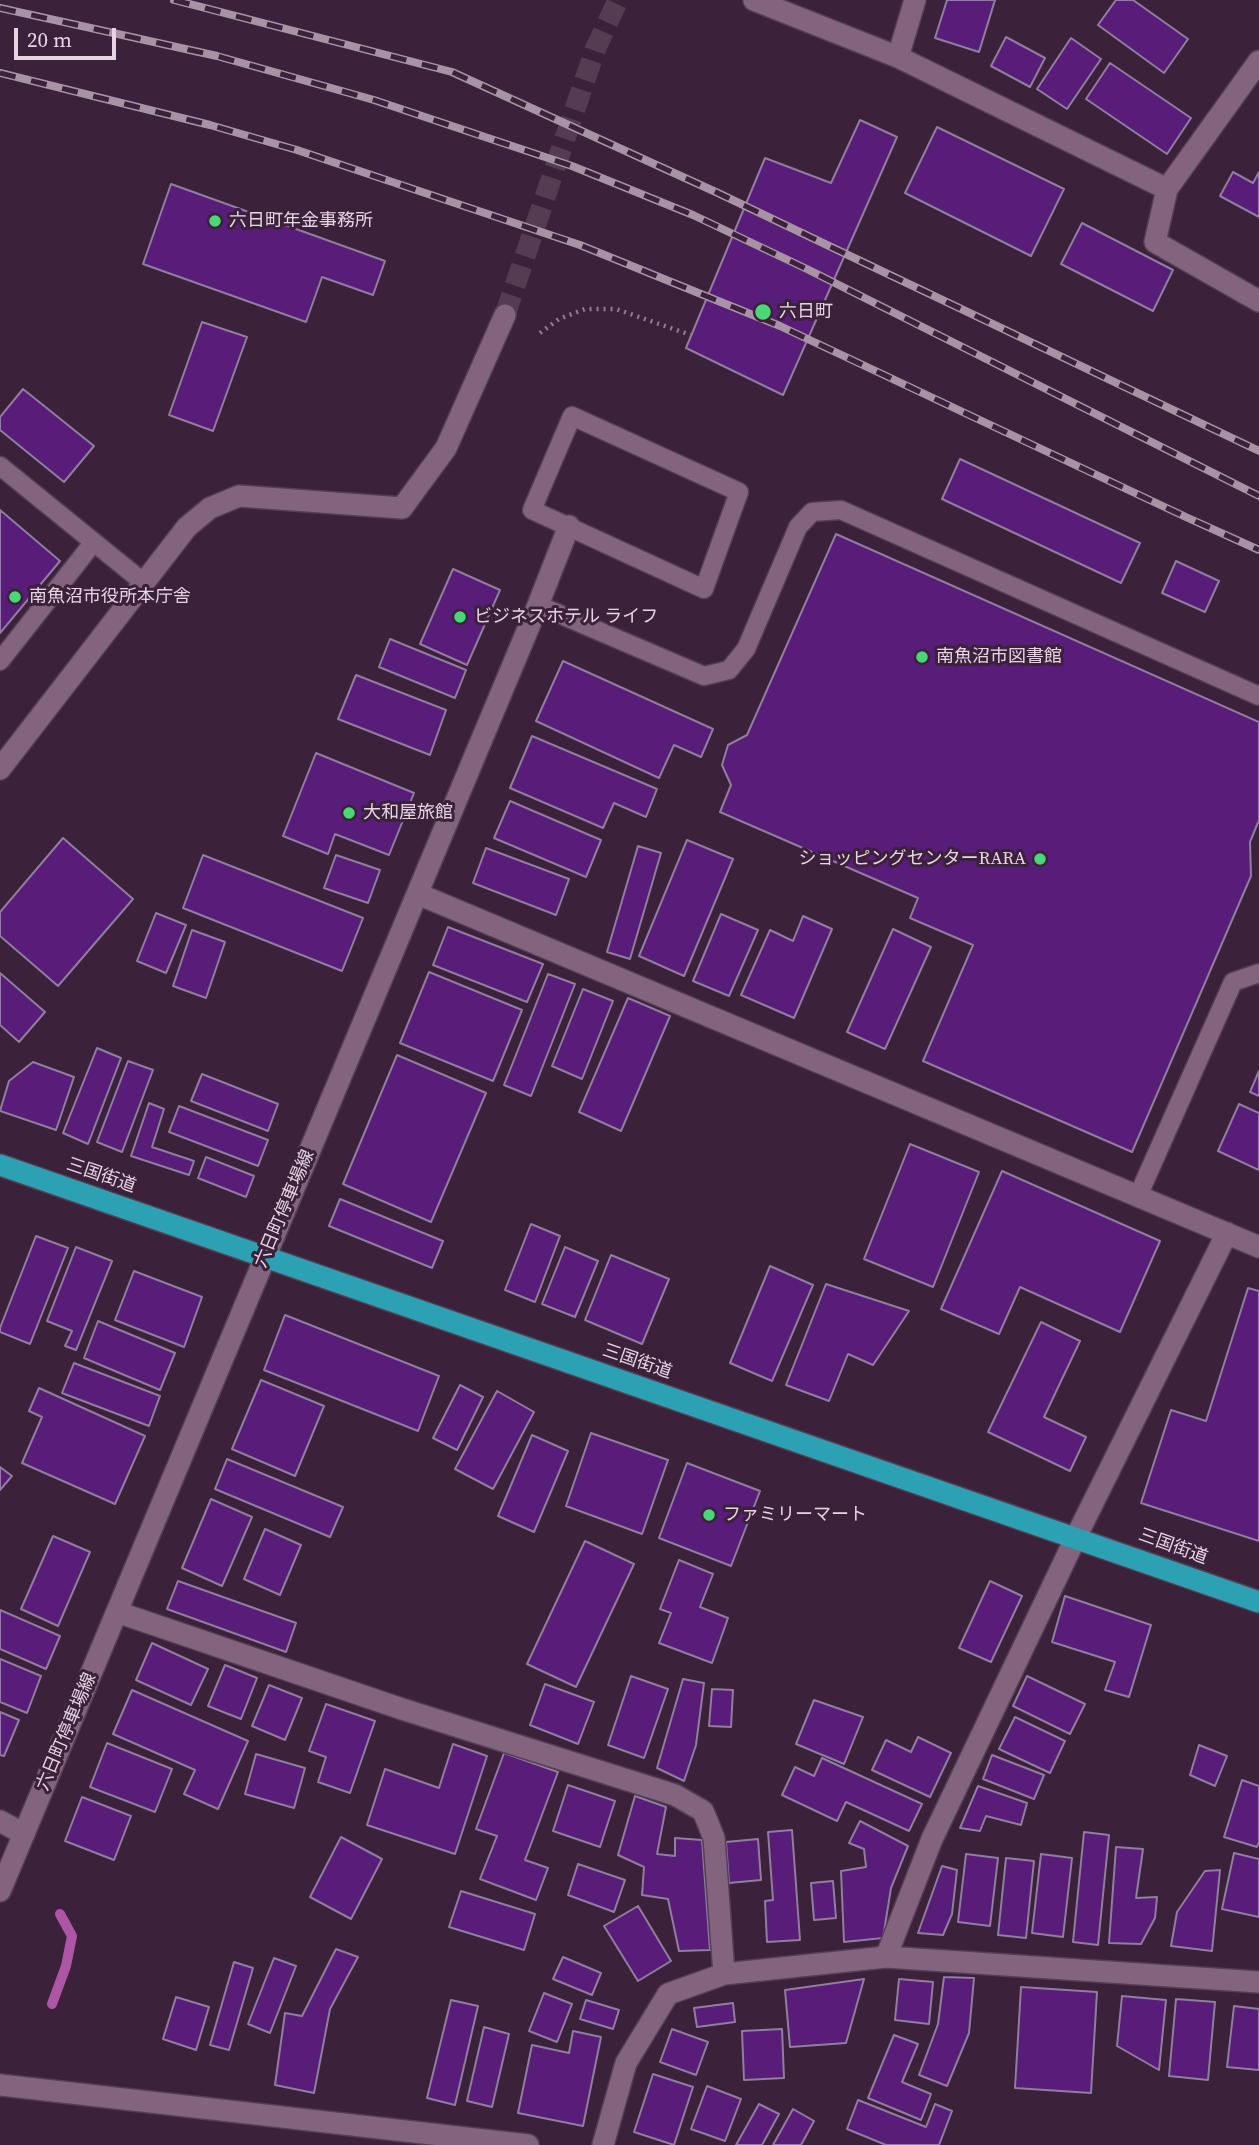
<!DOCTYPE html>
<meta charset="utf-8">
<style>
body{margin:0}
#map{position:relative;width:1259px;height:2145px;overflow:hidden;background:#3b2139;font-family:"Source Serif 4",serif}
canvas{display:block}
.scale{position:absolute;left:14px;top:28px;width:102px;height:32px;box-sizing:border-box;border:4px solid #e6d4e3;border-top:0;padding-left:9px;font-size:21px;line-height:24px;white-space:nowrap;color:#e6d4e3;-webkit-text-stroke:5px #3b2139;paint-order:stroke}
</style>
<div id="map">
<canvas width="1259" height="2145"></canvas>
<div class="scale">20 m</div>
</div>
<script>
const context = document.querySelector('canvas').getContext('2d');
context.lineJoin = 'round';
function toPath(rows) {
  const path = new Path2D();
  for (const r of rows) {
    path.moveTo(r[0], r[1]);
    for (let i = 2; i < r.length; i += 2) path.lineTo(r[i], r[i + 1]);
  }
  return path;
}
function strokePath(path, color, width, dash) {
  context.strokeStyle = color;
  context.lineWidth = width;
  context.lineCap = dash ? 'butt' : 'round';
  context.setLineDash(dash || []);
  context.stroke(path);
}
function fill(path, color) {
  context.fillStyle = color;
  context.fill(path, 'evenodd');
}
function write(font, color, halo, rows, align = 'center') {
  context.font = font + ' "Source Serif 4","Noto Sans JP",serif';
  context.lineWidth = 6;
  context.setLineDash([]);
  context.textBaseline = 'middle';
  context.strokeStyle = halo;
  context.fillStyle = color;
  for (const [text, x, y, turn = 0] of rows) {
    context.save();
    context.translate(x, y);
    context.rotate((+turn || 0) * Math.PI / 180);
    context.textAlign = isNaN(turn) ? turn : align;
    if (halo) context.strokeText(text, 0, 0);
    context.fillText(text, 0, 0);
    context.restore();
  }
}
const stream = toPath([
 [52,2004,66,1966,72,1936,60,1914]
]);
const building = toPath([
 [947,0,995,0,979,52,935,38,947,0],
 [1116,0,1133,0,1188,39,1164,73,1098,25,1116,0],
 [1006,37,1045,58,1030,87,991,66,1006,37],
 [1071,38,1101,59,1067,109,1037,89,1071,38],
 [1110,63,1191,118,1167,154,1086,99,1110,63],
 [860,120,897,137,783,395,686,348,765,158,831,183,860,120],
 [937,127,1064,189,1031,256,905,193,937,127],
 [1233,172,1253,183,1259,172,1259,217,1220,196,1233,172],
 [171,184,385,261,373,295,322,277,306,322,143,264,171,184],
 [1082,223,1173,270,1153,311,1061,264,1082,223],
 [202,322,247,337,213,431,169,415,202,322],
 [23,389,94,446,64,482,0,430,0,417,23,389],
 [960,459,1140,543,1121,583,942,499,960,459],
 [0,510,60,561,0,633,0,510],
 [836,534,1259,722,1259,820,1250,842,1251,876,1132,1152,923,1061,973,945,910,918,918,898,720,812,731,785,722,765,728,745,747,735,836,534],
 [1176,561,1219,581,1205,612,1162,593,1176,561],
 [453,569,500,590,467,665,420,644,453,569],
 [390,639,466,670,455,698,379,667,390,639],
 [563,661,713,729,701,757,674,745,659,778,536,721,563,661],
 [356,675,446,710,430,755,338,719,356,675],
 [532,736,657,789,646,817,614,803,603,828,510,788,532,736],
 [316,753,414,793,389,855,335,834,328,854,283,836,316,753],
 [510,801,601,840,586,877,494,838,510,801],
 [63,838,133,899,58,986,0,936,0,912,63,838],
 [687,840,733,859,684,976,639,956,687,840],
 [638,846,661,853,630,959,607,952,638,846],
 [486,848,569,879,556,915,473,883,486,848],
 [203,855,363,918,342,971,183,908,203,855],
 [336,855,380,870,368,903,324,888,336,855],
 [156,913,186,925,166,973,137,961,156,913],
 [721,914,758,930,729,996,693,981,721,914],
 [803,916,832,929,794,1018,741,995,770,930,793,941,803,916],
 [448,927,543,964,527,1002,433,965,448,927],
 [893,929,931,947,885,1049,847,1032,893,929],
 [192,930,225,942,206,998,173,986,192,930],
 [429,972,522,1010,493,1081,400,1043,429,972],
 [0,973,45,1012,19,1042,0,1025,0,973],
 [548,974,575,984,531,1096,504,1085,548,974],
 [583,989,613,1001,582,1079,552,1066,583,989],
 [628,998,670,1016,621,1131,579,1112,628,998],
 [97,1048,121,1058,88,1144,63,1133,97,1048],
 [397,1055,486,1093,431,1222,343,1184,397,1055],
 [128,1061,153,1070,122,1152,97,1142,128,1061],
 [33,1062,74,1077,56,1130,0,1111,9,1081,33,1062],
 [1259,1071,1259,1096,1250,1092,1259,1071],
 [202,1074,278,1104,268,1131,191,1101,202,1074],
 [149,1103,164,1109,152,1147,194,1161,189,1175,131,1156,149,1103],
 [1239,1104,1259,1113,1259,1170,1218,1151,1239,1104],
 [179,1106,268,1140,258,1166,169,1132,179,1106],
 [910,1144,979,1172,933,1287,864,1259,910,1144],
 [206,1157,254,1176,246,1197,198,1178,206,1157],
 [1002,1171,1160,1241,1120,1332,1020,1287,999,1334,941,1309,1002,1171],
 [340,1199,443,1241,432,1268,329,1226,340,1199],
 [531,1224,560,1236,535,1302,505,1290,531,1224],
 [36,1236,68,1248,30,1344,0,1332,0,1328,36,1236],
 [76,1247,112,1261,76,1350,65,1346,72,1331,47,1321,76,1247],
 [565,1247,598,1261,575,1317,542,1304,565,1247],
 [611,1255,669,1279,642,1344,585,1320,611,1255],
 [770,1266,813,1285,772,1381,730,1363,770,1266],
 [134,1271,202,1297,184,1347,115,1320,134,1271],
 [826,1284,909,1311,873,1365,848,1354,829,1401,786,1385,826,1284],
 [1248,1288,1259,1291,1259,1541,1141,1503,1171,1410,1206,1421,1248,1288],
 [285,1315,439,1376,418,1431,264,1370,285,1315],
 [98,1321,175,1353,160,1390,84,1358,98,1321],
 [1041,1322,1080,1341,1044,1417,1086,1437,1070,1471,988,1432,1041,1322],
 [74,1363,160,1396,149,1426,62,1393,74,1363],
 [261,1380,324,1406,295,1476,232,1449,261,1380],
 [460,1385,483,1397,457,1450,433,1438,460,1385],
 [39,1388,145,1436,115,1504,22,1463,42,1417,29,1411,39,1388],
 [497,1391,534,1412,493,1489,455,1469,497,1391],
 [591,1433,668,1460,642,1534,566,1506,591,1433],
 [532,1435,568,1451,534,1532,498,1516,532,1435],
 [227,1459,343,1507,330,1537,215,1489,227,1459],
 [687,1463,760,1491,731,1566,659,1538,687,1463],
 [0,1467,12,1476,0,1490,0,1467],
 [211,1499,252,1517,222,1586,182,1568,211,1499],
 [265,1529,301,1545,280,1595,244,1579,265,1529],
 [53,1536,90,1552,58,1626,21,1609,53,1536],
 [585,1541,634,1564,576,1687,527,1664,585,1541],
 [679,1560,713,1574,700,1607,728,1618,712,1663,659,1643,671,1613,660,1609,679,1560],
 [178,1581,296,1623,286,1652,167,1609,178,1581],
 [990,1581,1022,1596,991,1662,959,1648,990,1581],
 [1065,1596,1151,1625,1129,1697,1105,1690,1115,1662,1052,1642,1065,1596],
 [0,1610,60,1636,46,1669,0,1649,0,1610],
 [152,1643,208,1669,191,1705,136,1680,152,1643],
 [0,1659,41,1676,27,1713,0,1702,0,1659],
 [225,1665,257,1678,241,1719,208,1706,225,1665],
 [631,1676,668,1689,644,1758,608,1745,631,1676],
 [1027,1676,1085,1704,1070,1734,1013,1706,1027,1676],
 [683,1679,704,1683,696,1745,684,1781,657,1768,683,1679],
 [545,1684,594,1702,578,1744,530,1725,545,1684],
 [269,1685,302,1698,285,1740,252,1726,269,1685],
 [712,1689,733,1690,731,1727,709,1726,712,1689],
 [132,1690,248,1741,218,1809,184,1794,195,1770,113,1734,132,1690],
 [814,1700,863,1717,844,1764,796,1744,814,1700],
 [326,1704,375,1721,350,1793,318,1782,326,1757,309,1751,326,1704],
 [0,1712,19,1720,4,1756,0,1755,0,1712],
 [1015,1717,1065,1741,1050,1773,999,1749,1015,1717],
 [918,1737,951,1753,930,1797,872,1770,886,1740,911,1752,918,1737],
 [107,1743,172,1769,155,1812,90,1787,107,1743],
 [453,1744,487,1756,455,1854,367,1825,385,1769,439,1788,453,1744],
 [1199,1745,1227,1756,1215,1786,1190,1775,1199,1745],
 [504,1753,558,1772,525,1860,548,1868,536,1900,480,1879,497,1836,476,1829,504,1753],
 [256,1754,305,1768,294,1808,245,1794,256,1754],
 [992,1755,1044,1775,1034,1799,983,1779,992,1755],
 [822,1758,922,1804,909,1831,846,1802,837,1821,782,1795,795,1767,814,1776,822,1758],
 [1242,1780,1259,1786,1259,1842,1257,1847,1224,1837,1242,1780],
 [568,1785,615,1801,600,1847,553,1831,568,1785],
 [978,1786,1027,1803,1021,1825,986,1816,980,1831,960,1828,978,1786],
 [635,1796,666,1807,657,1854,675,1856,675,1838,702,1840,710,1950,679,1951,668,1899,642,1895,644,1867,618,1855,635,1796],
 [82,1797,131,1816,114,1860,65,1841,82,1797],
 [860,1821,908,1846,891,1888,883,1938,844,1942,841,1871,866,1867,864,1849,849,1843,860,1821],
 [792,1830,800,1940,767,1942,765,1901,773,1900,768,1832,792,1830],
 [1084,1832,1109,1835,1098,1945,1073,1942,1084,1832],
 [341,1837,382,1859,351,1919,310,1897,341,1837],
 [758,1839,761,1880,729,1883,726,1842,758,1839],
 [1116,1847,1143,1849,1136,1898,1157,1897,1155,1918,1141,1944,1109,1943,1116,1847],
 [1234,1853,1259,1859,1259,1917,1222,1909,1234,1853],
 [966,1854,998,1858,990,1926,958,1922,966,1854],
 [1041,1854,1072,1858,1063,1937,1032,1933,1041,1854],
 [1006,1858,1034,1861,1026,1938,998,1935,1006,1858],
 [578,1864,625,1880,614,1912,568,1895,578,1864],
 [942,1866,957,1870,952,1914,943,1935,918,1933,942,1866],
 [1220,1870,1212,1951,1171,1946,1177,1912,1205,1871,1220,1870],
 [833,1881,836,1918,814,1920,811,1883,833,1881],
 [461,1891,535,1914,524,1950,449,1927,461,1891],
 [638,1906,671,1961,638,1981,604,1926,638,1906],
 [336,1949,358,1957,330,2009,314,2093,275,2085,285,2013,302,2016,336,1949],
 [563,1957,601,1973,592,1995,553,1979,563,1957],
 [274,1958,296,1966,270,2033,248,2024,274,1958],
 [234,1962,253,1968,229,2050,210,2045,234,1962],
 [944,1977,974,1978,969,2033,947,2086,919,2075,938,2024,944,1977],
 [864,1979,846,2043,790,2047,785,1990,864,1979],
 [899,1979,933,1982,929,2024,895,2020,899,1979],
 [1021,1987,1097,1992,1091,2093,1015,2088,1021,1987],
 [544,1993,572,2004,557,2042,529,2031,544,1993],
 [1122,1996,1166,2000,1159,2070,1117,2046,1122,1996],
 [176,1997,209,2007,196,2050,163,2039,176,1997],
 [1176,1999,1215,2002,1208,2080,1169,2076,1176,1999],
 [451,2000,478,2006,455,2105,427,2098,451,2000],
 [586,2000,619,2010,613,2029,580,2019,586,2000],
 [733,2003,735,2022,697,2027,694,2008,733,2003],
 [1234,2006,1259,2009,1259,2070,1227,2067,1234,2006],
 [484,2027,509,2034,492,2107,467,2101,484,2027],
 [672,2029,708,2042,696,2075,660,2062,672,2029],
 [782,2029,784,2078,744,2080,742,2031,782,2029],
 [573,2031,601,2037,583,2126,518,2113,532,2045,569,2053,573,2031],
 [894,2035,918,2044,902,2082,931,2094,921,2120,868,2098,894,2035],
 [653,2074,693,2087,674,2145,634,2132,653,2074],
 [707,2086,741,2099,725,2141,691,2129,707,2086],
 [858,2100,926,2127,935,2104,952,2111,939,2145,886,2145,847,2129,858,2100],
 [759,2104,779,2114,762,2145,736,2145,759,2104],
 [793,2109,814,2121,801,2145,773,2145,793,2109]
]);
const streetTunnel = toPath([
 [505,315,595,50,618,0]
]);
const path = toPath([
 [540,333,559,319,585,309,616,309,691,335]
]);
const lane = toPath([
 [572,416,739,492,704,589,532,510,572,416],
 [0,466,143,582],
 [538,605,704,676,729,670,746,649,798,527,812,512,841,510,1259,696],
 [0,661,93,543],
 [1138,1196,1233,982,1259,973]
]);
const street = toPath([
 [754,0,898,57,1167,189,1259,61],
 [1167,189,1155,242,1259,301],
 [0,769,187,527,210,508,239,496,402,508,446,448,505,315],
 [418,894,1259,1247],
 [117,1612,402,1709,675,1795,703,1811,714,1838,724,1974],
 [0,1821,24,1834],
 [886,1957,932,1839,1076,1537,1227,1233],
 [0,2085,528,2145],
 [603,2145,626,2063,668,1994,724,1974,886,1957,1259,1982]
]);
const secondary = toPath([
 [898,57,915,0],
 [0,1891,538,605,569,526]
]);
const highway = toPath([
 [0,1165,1259,1602]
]);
const rail = toPath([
 [174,0,452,72,718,193,1259,451],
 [0,8,217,56,374,100,572,166,693,215,809,270,1259,496],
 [0,73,210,125,297,150,580,245,780,326,1188,518,1259,550]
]);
const markers = [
 [215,221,7,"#4ad777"],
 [763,312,9,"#4ad777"],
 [15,597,7,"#4ad777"],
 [460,617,7,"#4ad777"],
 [922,657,7,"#4ad777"],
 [349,813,7,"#4ad777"],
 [1040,859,7,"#4ad777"],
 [709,1515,7,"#4ad777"]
];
const poiNames = [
 ["六日町年金事務所",229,221],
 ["六日町",779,312],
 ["南魚沼市役所本庁舎",29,597],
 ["ビジネスホテル ライフ",474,617],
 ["南魚沼市図書館",936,657],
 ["大和屋旅館",363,813],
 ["ショッピングセンターRARA",1026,859,"right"],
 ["ファミリーマート",723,1515]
];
const streetNames = [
 ["三国街道",101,1176,19],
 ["六日町停車場線",285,1209,-67],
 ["三国街道",637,1362,19],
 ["三国街道",1173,1547,20],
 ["六日町停車場線",67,1732,-67]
];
strokePath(stream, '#ad56a6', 10);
fill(building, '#581c79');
strokePath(building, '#907d9f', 2);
strokePath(streetTunnel, '#553c52', 21, [21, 10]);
strokePath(lane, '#553e53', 21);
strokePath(street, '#553e53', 24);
strokePath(secondary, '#553e53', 24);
strokePath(highway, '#553e53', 24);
strokePath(path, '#937d91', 4.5, [2, 5]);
strokePath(lane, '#83647f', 18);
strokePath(street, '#83647f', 21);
strokePath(secondary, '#83647f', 21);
strokePath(highway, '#2ca1b3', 21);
strokePath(rail, '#a893a5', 8);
strokePath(rail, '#3b2139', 5, [16]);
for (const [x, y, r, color] of markers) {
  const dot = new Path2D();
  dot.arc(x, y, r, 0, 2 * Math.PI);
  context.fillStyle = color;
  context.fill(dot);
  strokePath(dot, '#3b2139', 2.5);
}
write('18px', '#e6d4e3', '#3b2139', poiNames, 'left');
write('18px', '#e6d4e3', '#3b2139', streetNames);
</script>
